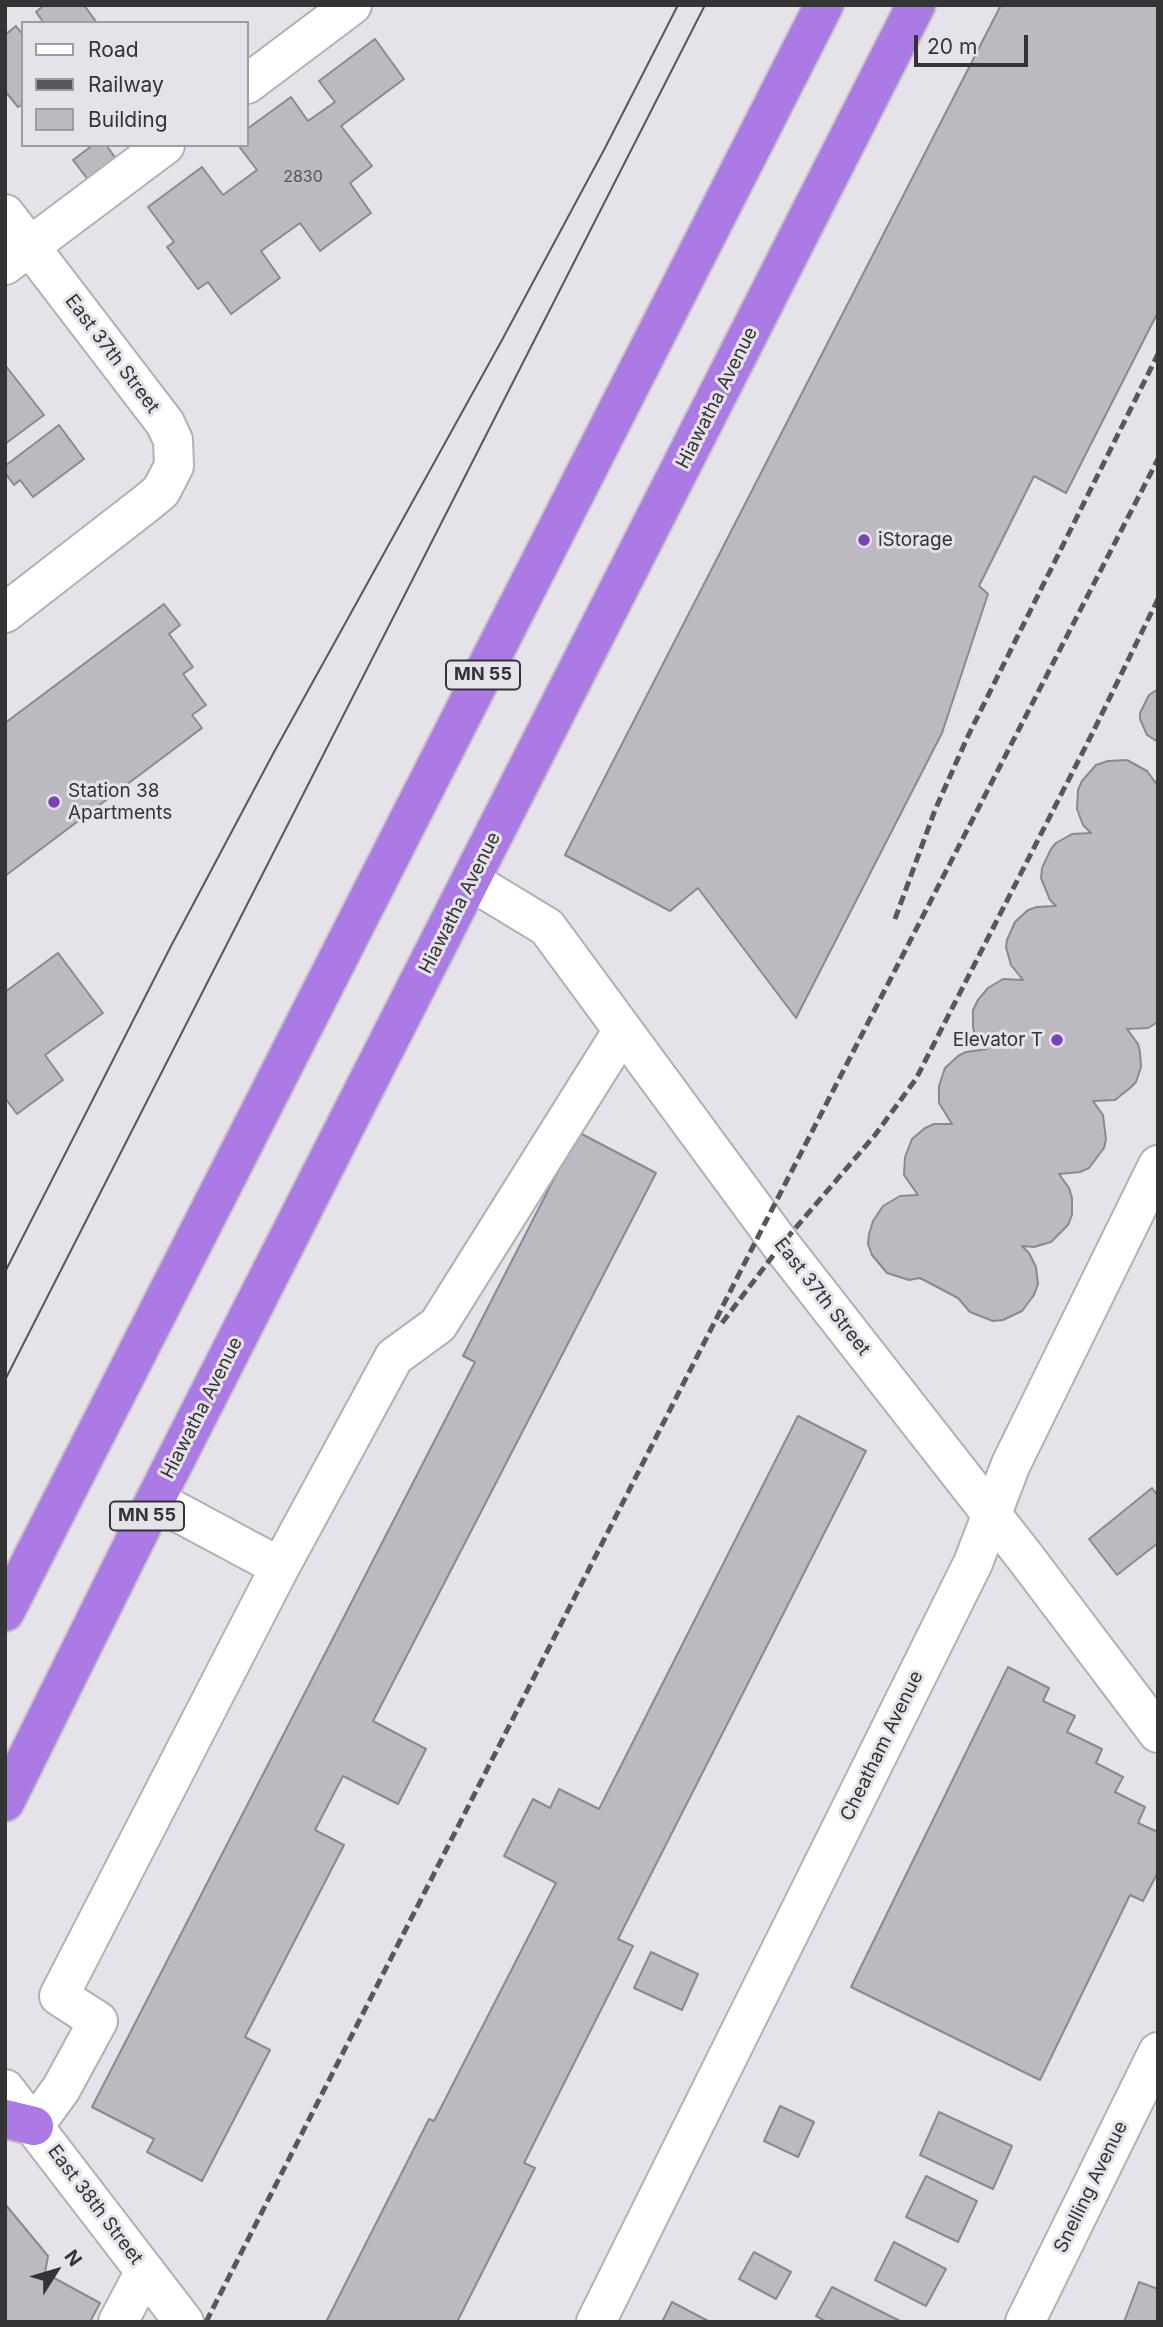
<!DOCTYPE html>
<style>
body{margin:0}
#map{position:relative;width:1163px;height:2327px;overflow:hidden;background:#e5e2ea;font-family:Inter,sans-serif}
canvas{display:block}
.frame{position:absolute;inset:0;border:7px solid #343336;pointer-events:none}
.legend{position:absolute;left:21px;top:21px;width:228px;height:126px;box-sizing:border-box;background:#e5e2ea;border:2px solid #9e9ca2;margin:0;padding:9px 12px;list-style:none;font-size:21px;color:#343336}
.legend li{display:flex;align-items:center;gap:14px;height:35px}
.legend b{width:35px;border:2px solid #9e9ca2}
.north{position:absolute;left:21px;top:2236px;width:70px;height:70px;-webkit-text-stroke:5px #e5e2ea;paint-order:stroke;rotate:53deg;font-size:19px;font-weight:700;line-height:28px;text-align:center;color:#343336}
.north::after{content:'';display:block;margin:auto;width:24px;height:32px;background:#343336;clip-path:polygon(50% 0,100% 100%,50% 72%,0 100%)}
.scale{position:absolute;left:914px;top:35px;width:114px;height:32px;box-sizing:border-box;border:4px solid #343336;border-top:0;padding-left:9px;font-size:21px;line-height:24px;white-space:nowrap;color:#343336;-webkit-text-stroke:5px #e5e2ea;paint-order:stroke}
</style>
<div id="map">
<canvas width="1163" height="2327"></canvas>
<div class="frame"></div>
<ul class="legend">
<li><b style="height:9px;background:#fff"></b>Road</li>
<li><b style="height:9px;background:#58575b"></b>Railway</li>
<li><b style="height:19px;background:#bcb9c0"></b>Building</li>
</ul>
<div class="north">N</div>
<div class="scale">20 m</div>
</div>
<script>
const context = document.querySelector('canvas').getContext('2d');
context.lineJoin = 'round';
function fill(path, color) {
  context.fillStyle = color;
  context.fill(path, 'evenodd');
}
function toPath(rows) {
  const path = new Path2D();
  for (const r of rows) {
    path.moveTo(r[0], r[1]);
    for (let i = 2; i < r.length; i += 2) path.lineTo(r[i], r[i + 1]);
  }
  return path;
}
function strokePath(path, color, width, dash) {
  context.strokeStyle = color;
  context.lineWidth = width;
  context.lineCap = dash ? 'butt' : 'round';
  context.setLineDash(dash || []);
  context.stroke(path);
}
function write(font, color, halo, rows, align = 'center') {
  context.font = font + ' Inter,sans-serif';
  context.lineWidth = 6;
  context.setLineDash([]);
  context.textBaseline = 'middle';
  context.strokeStyle = halo;
  context.fillStyle = color;
  for (const [text, x, y, turn = 0] of rows) {
    context.save();
    context.translate(x, y);
    context.rotate((+turn || 0) * Math.PI / 180);
    context.textAlign = isNaN(turn) ? turn : align;
    if (halo) context.strokeText(text, 0, 0);
    context.fillText(text, 0, 0);
    context.restore();
  }
}
const building = toPath([
 [44,5,84,5,97,23,44,23,36,12,44,5],
 [1001,5,1158,5,1158,312,1066,493,1034,476,979,586,988,594,942,733,796,1018,698,888,670,911,565,855,1001,5],
 [16,26,23,35,23,104,18,107,5,91,5,35,16,26],
 [375,39,404,79,341,126,372,166,350,183,371,213,320,251,300,223,261,251,280,278,231,314,208,282,198,289,167,247,174,242,148,207,202,167,223,195,257,170,238,145,247,145,247,129,291,97,308,121,335,102,319,81,375,39],
 [93,145,106,145,117,160,89,181,73,160,93,145],
 [5,365,44,415,5,444,5,365],
 [59,425,84,459,33,497,20,480,14,485,5,473,5,466,59,425],
 [164,604,180,625,169,634,193,667,183,674,206,705,192,715,202,728,5,876,5,723,164,604],
 [1158,689,1158,742,1147,735,1140,719,1140,713,1149,695,1158,689],
 [1127,760,1147,771,1158,786,1158,1022,1148,1028,1127,1029,1138,1044,1140,1052,1141,1067,1136,1082,1130,1088,1115,1100,1093,1101,1103,1115,1106,1139,1104,1148,1089,1168,1080,1172,1059,1174,1069,1188,1072,1198,1072,1215,1068,1225,1051,1242,1034,1247,1022,1246,1029,1253,1036,1267,1038,1284,1034,1295,1022,1311,1003,1320,993,1321,970,1312,958,1298,920,1278,909,1280,887,1273,872,1255,868,1244,869,1234,873,1221,883,1206,900,1196,918,1195,904,1175,905,1157,912,1139,925,1128,934,1124,952,1124,939,1103,939,1086,945,1068,958,1056,966,1052,987,1049,975,1036,973,1027,973,1010,978,1000,988,988,1003,979,1023,980,1011,965,1006,947,1007,940,1015,922,1028,910,1037,907,1056,906,1050,900,1041,878,1042,868,1051,849,1056,843,1072,834,1091,833,1083,825,1077,809,1078,790,1082,781,1096,765,1108,761,1127,760],
 [58,953,103,1013,45,1055,63,1080,17,1114,5,1098,5,992,58,953],
 [578,1132,656,1173,373,1721,426,1749,398,1804,343,1776,315,1830,344,1845,245,2037,270,2050,202,2181,147,2152,154,2139,92,2107,475,1362,463,1356,578,1132],
 [798,1416,866,1451,618,1939,633,1946,524,2163,535,2168,457,2322,326,2322,429,2119,434,2121,556,1883,504,1856,533,1799,550,1808,559,1789,599,1809,798,1416],
 [1152,1488,1158,1496,1158,1543,1117,1575,1089,1539,1152,1488],
 [1008,1667,1049,1688,1043,1701,1075,1716,1067,1732,1102,1749,1096,1763,1123,1777,1115,1792,1145,1807,1138,1823,1158,1832,1158,1872,1143,1901,1130,1895,1040,2080,851,1987,1008,1667],
 [651,1952,698,1974,682,2010,634,1988,651,1952],
 [780,2106,814,2122,798,2157,764,2141,780,2106],
 [939,2112,1012,2146,993,2189,920,2155,939,2112],
 [926,2176,977,2201,958,2242,906,2217,926,2176],
 [5,2204,48,2256,45,2273,100,2303,90,2322,5,2322,5,2204],
 [894,2242,946,2269,926,2306,875,2280,894,2242],
 [754,2252,791,2272,776,2299,739,2279,754,2252],
 [1139,2282,1158,2289,1158,2322,1124,2322,1139,2282],
 [832,2287,902,2322,827,2322,816,2316,832,2287],
 [672,2302,710,2322,662,2322,672,2302]
]);
const minor = toPath([
 [247,84,352,5],
 [5,214,165,423,173,440,174,466,161,491,148,502,5,613],
 [5,265,165,145],
 [471,881,547,927,781,1245,1025,1557,1158,1733],
 [155,1500,280,1567,394,1357,438,1325,623,1030],
 [5,2089,184,2322],
 [34,2126,61,2089,98,2021,59,1996,282,1563],
 [118,2322,145,2271],
 [596,2322,973,1563,1011,1464,1158,1165],
 [1025,2322,1158,2052]
]);
const highway = toPath([
 [5,1612,824,5],
 [5,1802,155,1500,916,5],
 [5,2119,34,2126]
]);
const tram = toPath([
 [5,1272,171,946,274,752,502,340,605,148,678,5],
 [5,1380,705,5]
]);
const rail = toPath([
 [895,919,935,810,968,736,1158,354],
 [722,1323,781,1245,875,1135,916,1079,1092,734,1158,599],
 [206,2322,765,1223,1158,459]
]);
const markers = [
 [864,540,7,"#7c41b7"],
 [54,802,7,"#7c41b7"],
 [1057,1040,7,"#7c41b7"]
];
const numberNames = [
 ["2830",303,177]
];
const shields = [
 [483,675,74],
 [147,1516,74]
];
const shieldNames = [
 ["MN 55",483,675],
 ["MN 55",147,1516]
];
const streetNames = [
 ["East 37th Street",112,354,53],
 ["Hiawatha Avenue",717,398,-63],
 ["Hiawatha Avenue",460,903,-63],
 ["East 37th Street",822,1297,52],
 ["Hiawatha Avenue",202,1408,-63],
 ["Cheatham Avenue",882,1746,-64],
 ["Snelling Avenue",1091,2187,-64],
 ["East 38th Street",95,2205,53]
];
const poiNames = [
 ["iStorage",878,540],
 ["Station 38",68,791],
 ["Apartments",68,813],
 ["Elevator T",1043,1040,"right"]
];
fill(building, '#bcb9c0');
strokePath(building, '#8b8990', 2);
strokePath(minor, '#b2afb6', 42);
strokePath(highway, '#c2c2c3', 42);
strokePath(minor, '#fff', 38);
strokePath(highway, '#ab7ae5', 38);
strokePath(tram, '#58575b', 2);
strokePath(rail, '#58575b', 5, [10, 5]);
for (const [x, y, r, color] of markers) {
  const dot = new Path2D();
  dot.arc(x, y, r, 0, 2 * Math.PI);
  context.fillStyle = color;
  context.fill(dot);
  strokePath(dot, '#e5e2ea', 2.5);
}
write('16px', '#565458', null, numberNames);
for (const [x, y, w] of shields) {
  const box = new Path2D();
  box.roundRect(x - w / 2, y - 14.5, w, 29, 5);
  context.fillStyle = '#e5e2ea';
  context.fill(box);
  strokePath(box, '#343336', 2);
}
write('bold 18px', '#343336', null, shieldNames);
write('19px', '#343336', '#e5e2ea', streetNames);
write('19px', '#343336', '#e5e2ea', poiNames, 'left');
</script>
